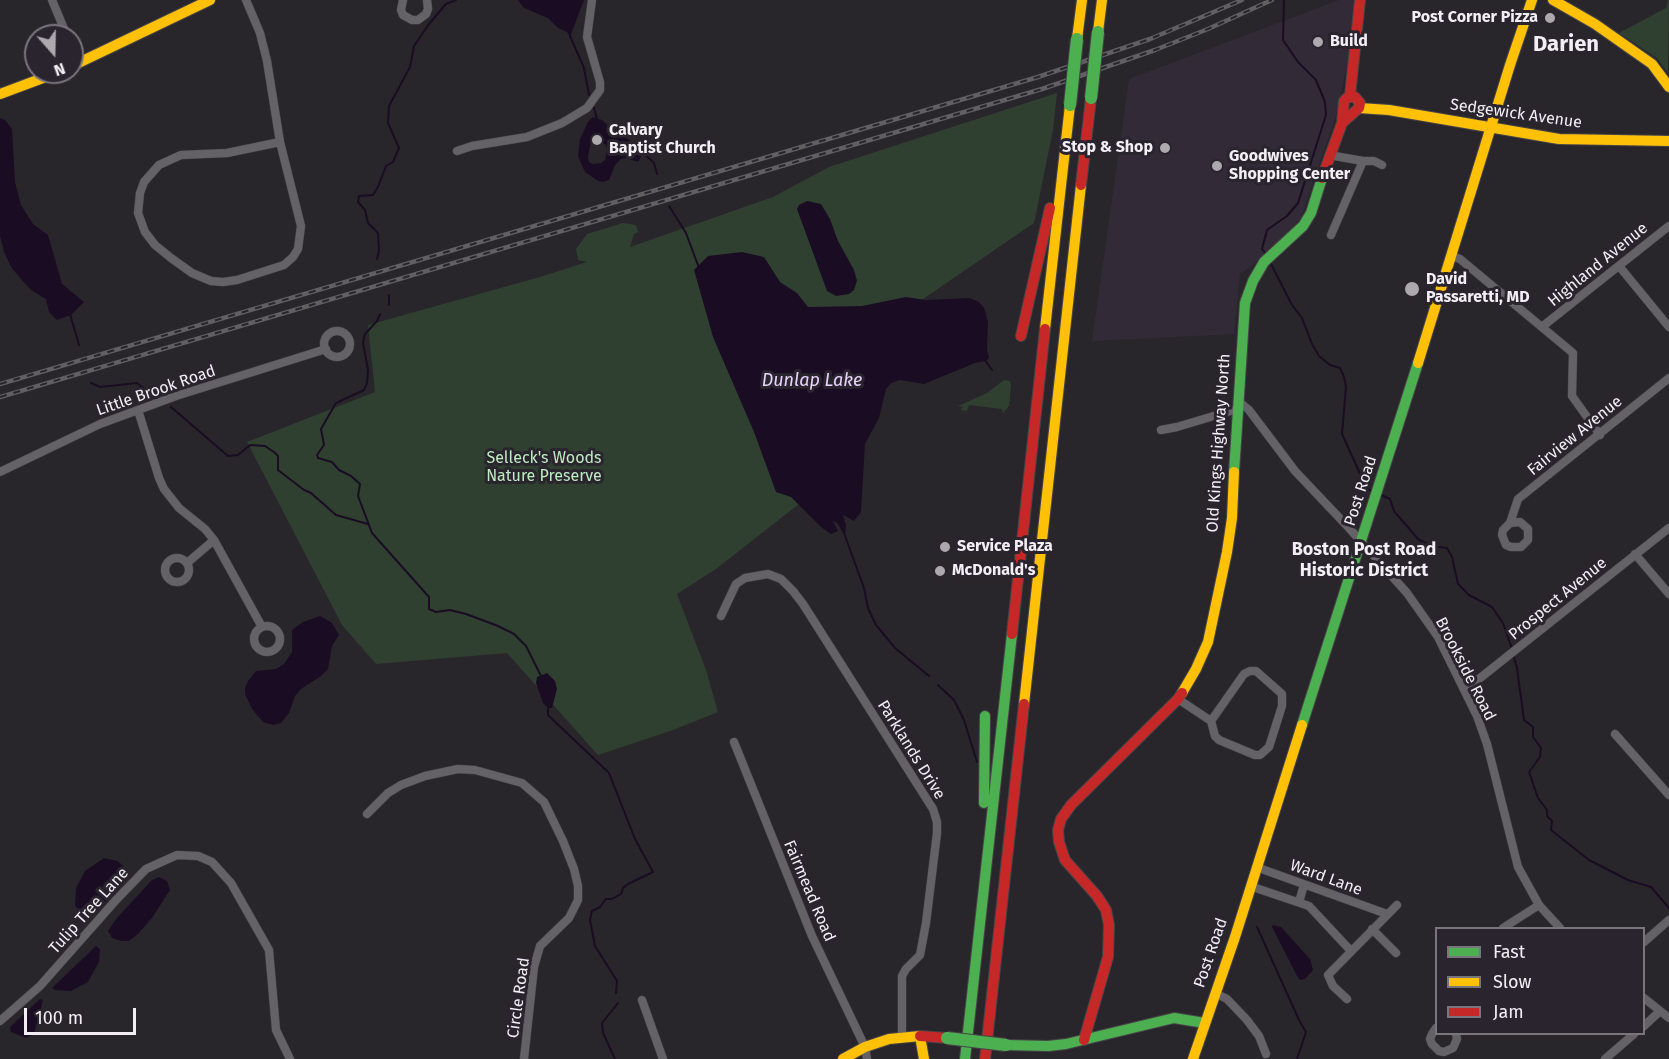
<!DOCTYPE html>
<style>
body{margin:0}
#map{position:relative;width:1669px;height:1059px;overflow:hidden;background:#29262b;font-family:"Fira Sans",sans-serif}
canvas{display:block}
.legend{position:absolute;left:1435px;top:927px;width:210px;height:108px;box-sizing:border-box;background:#29242d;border:2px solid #79757d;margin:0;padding:8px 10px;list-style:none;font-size:18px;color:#f2eef4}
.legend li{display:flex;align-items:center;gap:12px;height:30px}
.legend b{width:30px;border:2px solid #79757d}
.north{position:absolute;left:24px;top:24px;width:60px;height:60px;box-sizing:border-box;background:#29242d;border:2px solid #79757d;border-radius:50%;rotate:160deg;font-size:16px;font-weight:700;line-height:24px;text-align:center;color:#f2eef4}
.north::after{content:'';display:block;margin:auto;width:21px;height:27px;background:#aca8ae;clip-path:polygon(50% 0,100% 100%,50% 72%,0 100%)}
.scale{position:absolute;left:24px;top:1008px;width:112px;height:27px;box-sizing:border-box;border:3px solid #f2eef4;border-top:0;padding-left:8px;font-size:18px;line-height:21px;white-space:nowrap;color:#f2eef4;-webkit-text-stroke:4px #29242d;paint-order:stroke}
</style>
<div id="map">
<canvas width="1669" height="1059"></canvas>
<ul class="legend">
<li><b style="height:8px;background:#4caf50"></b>Fast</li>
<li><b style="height:8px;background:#ffc107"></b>Slow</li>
<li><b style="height:8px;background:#c62828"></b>Jam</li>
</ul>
<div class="north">N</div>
<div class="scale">100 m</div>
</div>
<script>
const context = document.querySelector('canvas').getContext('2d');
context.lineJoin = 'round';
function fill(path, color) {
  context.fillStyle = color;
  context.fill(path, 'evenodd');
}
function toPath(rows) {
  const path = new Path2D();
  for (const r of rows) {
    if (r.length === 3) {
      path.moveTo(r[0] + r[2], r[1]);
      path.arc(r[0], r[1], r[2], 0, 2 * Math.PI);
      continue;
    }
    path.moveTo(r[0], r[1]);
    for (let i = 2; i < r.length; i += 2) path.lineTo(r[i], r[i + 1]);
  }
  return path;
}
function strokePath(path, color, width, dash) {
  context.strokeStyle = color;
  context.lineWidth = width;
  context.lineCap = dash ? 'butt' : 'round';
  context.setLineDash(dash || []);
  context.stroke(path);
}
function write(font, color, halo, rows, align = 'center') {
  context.font = font + ' "Fira Sans",sans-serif';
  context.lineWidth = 6;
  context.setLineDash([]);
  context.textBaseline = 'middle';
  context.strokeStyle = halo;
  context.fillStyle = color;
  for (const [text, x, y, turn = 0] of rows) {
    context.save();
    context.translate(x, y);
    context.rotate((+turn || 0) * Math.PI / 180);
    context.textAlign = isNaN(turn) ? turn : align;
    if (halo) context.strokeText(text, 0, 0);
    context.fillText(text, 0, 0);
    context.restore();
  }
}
const built = toPath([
 [1339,0,1353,0,1355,2,1351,47,1336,116,1301,217,1286,236,1258,261,1240,274,1234,334,1092,341,1129,79]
]);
const green = toPath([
 [1668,0,1669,0,1668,73,1657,58,1619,33,1666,8],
 [1057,93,1053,130,1034,223,828,364,827,482,716,569,677,594,706,670,718,712,673,730,598,755,507,653,376,664,342,625,247,442,375,392,368,325,540,277,587,262,578,260,576,249,587,234,623,223,636,225,638,232,634,234,630,247,773,197,829,167],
 [1004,380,1010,381,1011,385,1009,406,1003,413,1002,409,969,405,967,411,961,410,961,409,964,407,958,406,987,393]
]);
const water = toPath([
 [518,0,584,0,570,37,567,32,558,28,548,18,524,8],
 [593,117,602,120,615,132,637,144,643,153,638,162,626,158,621,159,615,165,609,180,603,182,598,181,585,172,578,156,580,139,588,122],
 [595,138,606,145,607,150,605,160,601,163,593,164,589,162,588,157,591,141],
 [0,118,5,120,12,129,15,182,21,205,33,224,48,235,62,284,84,302,71,315,57,320,49,312,46,299,31,290,20,278,11,267,4,252,0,236],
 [807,201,821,204,830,219,838,241,854,270,857,281,854,290,849,294,836,296,827,291,797,209,799,205],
 [742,252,764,257,780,282,797,293,808,307,862,306,906,297,925,300,970,298,979,302,984,308,988,322,987,350,989,358,986,361,975,363,924,384,900,380,891,383,886,389,879,418,865,444,861,512,854,521,843,515,846,525,845,536,837,523,833,521,838,531,831,534,821,527,791,497,776,492,754,432,713,337,694,270,708,256],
 [320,616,332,623,339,635,332,646,328,669,321,676,301,689,295,696,289,713,281,723,273,725,263,722,252,709,245,694,245,688,248,681,256,671,276,669,284,664,292,652,292,630,303,622],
 [547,673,555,681,557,689,552,708,548,708,543,703,536,683,537,677],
 [104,858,118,861,125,868,126,873,112,895,89,918,75,906,76,888,85,871],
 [159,877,167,881,170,890,152,918,138,934,129,941,121,941,112,938,108,931,116,919,152,880],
 [1273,925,1281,927,1310,959,1313,970,1305,979,1300,980,1297,976,1272,927],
 [96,946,100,949,99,962,88,982,71,991,55,990,52,988],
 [40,999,43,1000,34,1034,26,1038,11,1032,10,1027]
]);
const stream = toPath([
 [570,36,584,68,589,95],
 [594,108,597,119],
 [642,152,654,163,657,174],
 [669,206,686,233,699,268],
 [1266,254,1262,249,1267,230,1287,216,1298,203,1326,115,1325,102,1316,80,1298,62,1283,40,1284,0],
 [377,259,379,251,378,233,368,223,365,210,358,202,359,196,373,195,378,187,386,166,393,162,399,148,388,123,389,106,410,67,414,46,429,24,446,4,456,0],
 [1270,262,1292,305,1302,318,1312,344,1319,356,1330,365,1340,368,1344,377,1346,387,1342,434,1367,489,1373,491],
 [389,295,389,305],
 [70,314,79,345],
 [380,314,377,321,365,334,363,343,368,370,367,383,364,390,336,403,321,429,324,445,317,455,318,458,332,462,339,470,351,476,360,484,358,496,372,533,429,597,429,609,436,612,450,610,466,614,498,626,514,634,526,646,541,676],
 [985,360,992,370],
 [91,383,100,387,137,383,156,398],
 [171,407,228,456,238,455,250,445,265,446,274,452,278,456,278,470,304,490,311,493,336,515,368,524],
 [1381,495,1390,499,1394,511,1418,539,1431,546,1447,548,1452,557,1458,584,1469,595,1492,607,1503,623,1512,649],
 [844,533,864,588,868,608,876,625,895,648,929,676],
 [1513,654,1517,668,1524,720,1533,727,1533,737,1541,748,1540,757,1529,772,1538,798,1547,810,1547,816,1552,821,1551,830,1589,860,1628,880,1651,887,1669,908],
 [938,685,954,700,964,720,977,762],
 [548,708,548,715,609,773,635,839,653,872,628,884,623,888,621,894,612,899,606,899,600,907,592,911,590,920,595,946,617,981,616,993],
 [1257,927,1299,1020,1306,1032,1297,1059],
 [615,1059,603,1033,602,1023,618,1003]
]);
const street = toPath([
 [52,0,67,36],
 [246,0,260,33,267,61,280,142],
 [403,0,401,10,403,15,412,20,418,20,426,14,428,9,427,0],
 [72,50,77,64],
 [280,142,301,226,298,249,293,257,284,265,237,280,223,282,211,281,192,273,171,258,155,245,145,232,138,213,140,193,144,182,159,165,181,155,227,153,280,142],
 [457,151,472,146,527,137,562,123,587,108,600,90,600,82,587,37,592,0],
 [1329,155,1363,161],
 [1331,235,1363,161,1374,161,1382,165],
 [1452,256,1460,259,1573,353,1572,396,1600,435],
 [1619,266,1669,327],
 [1543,326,1669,226],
 [337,344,13],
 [1238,401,1249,410,1295,471,1349,528,1407,593,1438,637,1477,716,1487,744,1518,867,1539,905,1560,928],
 [138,410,159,478,164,489,179,508,205,529,214,540,262,627],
 [1161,430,1177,427,1237,409],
 [0,472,100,424,176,396,326,349],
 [1510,523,1520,522,1528,529,1528,540,1521,547,1511,547,1506,545,1502,535,1503,530,1510,523,1518,499,1669,378],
 [1635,554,1669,594],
 [177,570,12],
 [187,563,214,540],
 [721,616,736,584,745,578,768,574,781,579,793,591,803,604,933,809,937,822,937,833,926,923,920,955,906,969,902,976,902,1037],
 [267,639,13],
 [1465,690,1669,528],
 [1178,699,1211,721,1215,736,1219,740,1255,755,1260,755,1269,747,1282,706,1282,694,1256,671,1250,671,1244,674,1211,721],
 [1615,734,1669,795],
 [734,742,812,936,865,1047,867,1059],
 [367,814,388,793,401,785,425,776,458,769,475,770,522,783,544,802,563,841,574,869,578,886,578,900,569,918,540,946,534,967,524,1059],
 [1256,867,1387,914],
 [1250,886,1309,906,1351,951],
 [1299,902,1304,885],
 [1503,928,1539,905],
 [1372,929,1396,953],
 [1644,942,1669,920],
 [1215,993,1227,999,1247,1020,1259,1036,1266,1054],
 [1644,998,1669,1018],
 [1347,999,1333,986,1328,975,1397,905],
 [642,1000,663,1059],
 [0,1021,40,986,116,900,146,869,177,855,198,856,212,862,231,883,269,950,276,1030,290,1059],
 [1644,1026,1660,1011],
 [1436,1028,1432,1034,1430,1039,1432,1044,1439,1051,1444,1052,1453,1048,1457,1039,1456,1034],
 [1605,1059,1634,1034]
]);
const fast = toPath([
 [1234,472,1245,303,1253,281,1264,262,1303,226,1311,213,1322,178],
 [1302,725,1418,363],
 [984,803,985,716],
 [1006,1045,1048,1046,1066,1044,1174,1018,1205,1023],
 [965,1059,1012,634]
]);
const slow = toPath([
 [1553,0,1595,24,1652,64,1669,87],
 [1098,32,1102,0],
 [1077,39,1082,0],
 [72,66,210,0],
 [0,94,59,72],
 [1359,108,1389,110,1559,139,1669,141],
 [1045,329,1070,105],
 [1418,363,1510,65,1532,0],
 [1182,693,1196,669,1208,642,1227,552,1232,518,1234,472],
 [1024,704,1081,185],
 [920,1036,924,1059],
 [843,1059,865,1047,889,1039,920,1036],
 [1193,1059,1235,937,1302,725]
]);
const jam = toPath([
 [1350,96,1360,0],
 [1322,178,1342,123,1344,101,1348,97,1355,97,1360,103,1359,108,1342,123],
 [1081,185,1091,98],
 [1021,336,1050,208],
 [1012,634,1045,329],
 [920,1036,947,1038],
 [1084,1040,1108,957,1109,925,1106,910,1097,896,1065,860,1059,842,1058,830,1061,819,1071,805,1178,699,1182,693],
 [985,1059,1024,704]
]);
const rail = toPath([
 [0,384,1038,77,1150,39,1242,0],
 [0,397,1042,89,1155,50,1208,29,1272,0]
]);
const fastBridge = toPath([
 [1091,98,1098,32],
 [1070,105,1077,39],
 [947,1038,1006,1045]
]);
const markers = [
 [1550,18,6,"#aca8ae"],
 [1318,42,6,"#aca8ae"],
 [597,140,6,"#aca8ae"],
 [1165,148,6,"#aca8ae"],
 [1217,166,6,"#aca8ae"],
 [1412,289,8,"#aca8ae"],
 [945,547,6,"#aca8ae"],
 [940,571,6,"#aca8ae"]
];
const poiNames = [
 ["Post Corner Pizza",1538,18,"right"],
 ["Build",1330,42],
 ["Calvary",609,131],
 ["Baptist Church",609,149],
 ["Stop & Shop",1153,148,"right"],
 ["Goodwives",1229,157],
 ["Shopping Center",1229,175],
 ["David",1426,280],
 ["Passaretti, MD",1426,298],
 ["Service Plaza",957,547],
 ["McDonald's",952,571]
];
const streetNames = [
 ["Sedgewick Avenue",1516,114,8],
 ["Highland Avenue",1598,265,-39],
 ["Little Brook Road",156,391,-19],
 ["Fairview Avenue",1575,436,-39],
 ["Old Kings Highway North",1219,443,-86],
 ["Post Road",1361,491,-72],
 ["Prospect Avenue",1558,599,-39],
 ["Brookside Road",1465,669,63],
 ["Parklands Drive",911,750,58],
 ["Ward Lane",1326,878,20],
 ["Fairmead Road",809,891,67],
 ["Tulip Tree Lane",89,911,-48],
 ["Post Road",1211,953,-71],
 ["Circle Road",519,998,-82]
];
const parkNames = [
 ["Selleck's Woods",544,459],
 ["Nature Preserve",544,477]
];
const waterNames = [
 ["Dunlap Lake",812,381]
];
const neighbourhoodNames = [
 ["Boston Post Road",1364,550],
 ["Historic District",1364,571]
];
const districtNames = [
 ["Darien",1566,45]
];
fill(built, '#322a37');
fill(green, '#2f4031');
fill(water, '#1a0d23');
strokePath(stream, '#1a0d23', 2);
strokePath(street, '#474449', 9);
strokePath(fast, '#474449', 12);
strokePath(slow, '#474449', 12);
strokePath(jam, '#474449', 12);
strokePath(street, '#646266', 8);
strokePath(fast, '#4caf50', 10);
strokePath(slow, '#ffc107', 10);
strokePath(jam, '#c62828', 10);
strokePath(rail, '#605f62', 4.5);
strokePath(rail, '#29242d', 2, [7]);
strokePath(fastBridge, '#474449', 14, []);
strokePath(fastBridge, '#4caf50', 12);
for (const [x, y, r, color] of markers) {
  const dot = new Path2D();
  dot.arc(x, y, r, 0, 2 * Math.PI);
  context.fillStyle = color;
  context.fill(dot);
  strokePath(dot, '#29242d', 2);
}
write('bold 16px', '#f2eef4', '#29242d', poiNames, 'left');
write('16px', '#f2eef4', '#29242d', streetNames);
write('16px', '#bcecc0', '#29242d', parkNames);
write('italic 18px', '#e9d3fd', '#29242d', waterNames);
write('bold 18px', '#f2eef4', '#29242d', neighbourhoodNames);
write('bold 22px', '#f2eef4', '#29242d', districtNames);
</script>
